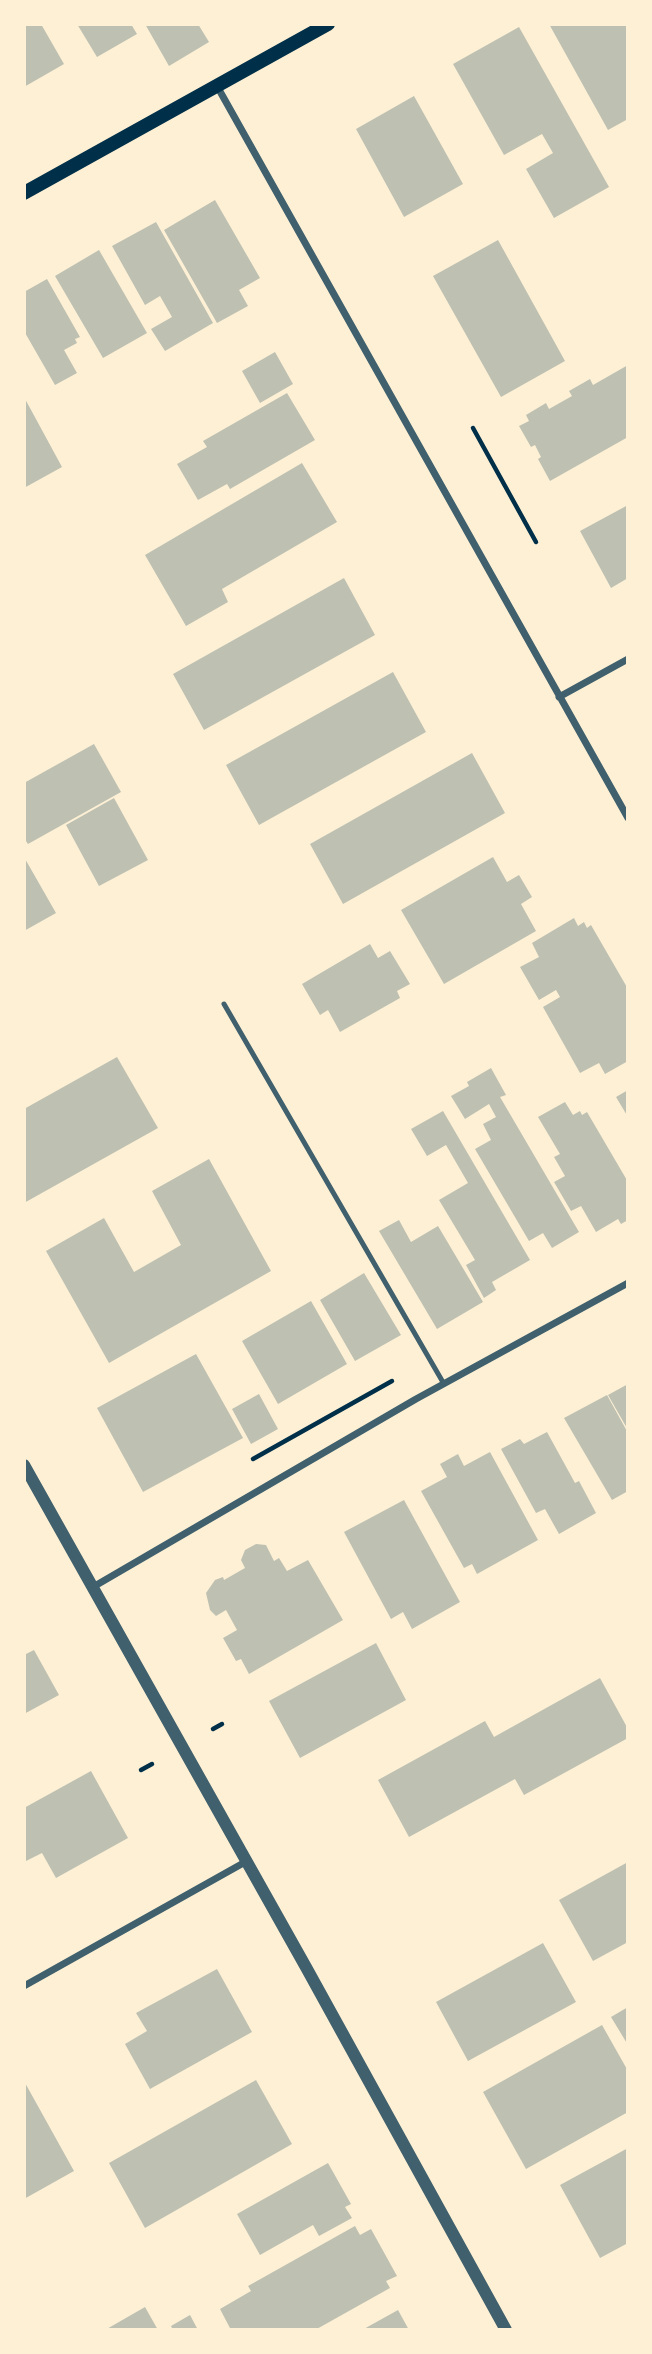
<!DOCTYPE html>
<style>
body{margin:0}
#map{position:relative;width:652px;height:2354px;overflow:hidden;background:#fdf0d5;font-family:"Roboto Condensed",sans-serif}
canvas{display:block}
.frame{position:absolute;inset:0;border:26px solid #fdf0d5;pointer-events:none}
</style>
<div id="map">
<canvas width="652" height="2354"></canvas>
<div class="frame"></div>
</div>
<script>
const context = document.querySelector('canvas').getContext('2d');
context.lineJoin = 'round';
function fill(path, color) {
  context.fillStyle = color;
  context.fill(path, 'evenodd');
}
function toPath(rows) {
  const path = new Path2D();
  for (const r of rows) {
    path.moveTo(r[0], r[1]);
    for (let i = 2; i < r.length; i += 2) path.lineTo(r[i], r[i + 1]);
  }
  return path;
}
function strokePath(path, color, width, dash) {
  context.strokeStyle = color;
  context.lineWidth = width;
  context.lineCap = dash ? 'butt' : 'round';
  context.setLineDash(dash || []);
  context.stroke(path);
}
const building = toPath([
 [24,24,41,24,64,64,24,87],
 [77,24,131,24,137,34,97,57],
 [145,24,198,24,209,42,169,66],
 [549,24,628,24,628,119,608,130],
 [519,27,609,187,554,218,526,169,553,153,542,134,504,155,453,64],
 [414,96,463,184,404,217,356,129],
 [215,200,260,278,239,290,248,306,217,323,164,230],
 [156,222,213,323,165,351,151,329,172,317,160,296,145,305,112,246],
 [498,240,565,361,501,397,433,276],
 [99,250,147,333,103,358,55,276],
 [47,279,80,337,75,339,77,343,64,350,77,373,55,385,24,331,24,292],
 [275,352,293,384,260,403,242,371],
 [628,365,628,437,550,481,538,459,541,457,535,445,531,447,519,426,529,421,526,415,546,403,549,409,572,396,569,391,590,379,593,385],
 [287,393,315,440,230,489,227,484,198,500,177,464,207,447,203,441],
 [24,397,62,467,24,488],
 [302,463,337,522,222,589,228,602,186,626,145,555],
 [628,505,628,578,611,588,580,531],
 [344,578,375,635,204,730,173,674],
 [393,672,426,732,259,825,226,765],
 [94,744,121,792,28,844,24,838,24,783],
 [472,753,505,813,343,904,310,844],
 [114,798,148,860,99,886,66,825],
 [24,857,56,913,24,931],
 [493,857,507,882,519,875,532,897,521,904,536,931,444,984,401,910],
 [574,918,578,926,584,922,587,928,591,925,628,989,628,1061,605,1074,599,1063,580,1073,543,1007,560,997,556,990,539,1000,520,967,539,957,532,943],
 [370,944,378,958,390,951,410,984,397,991,400,998,340,1032,328,1010,320,1015,302,984],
 [117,1057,158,1128,24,1203,24,1109],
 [491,1068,506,1095,500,1097,579,1232,552,1248,543,1233,529,1241,475,1149,491,1140,483,1124,496,1117,489,1104,465,1119,451,1096,469,1086,467,1082],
 [628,1090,628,1117,616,1097],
 [565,1102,573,1115,580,1111,582,1115,587,1112,628,1182,628,1220,621,1224,618,1219,596,1232,581,1206,571,1211,554,1182,565,1176,554,1157,560,1154,538,1117],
 [443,1111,530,1260,492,1282,496,1290,484,1298,466,1265,475,1260,439,1200,468,1183,446,1145,427,1156,411,1129],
 [209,1159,271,1271,109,1363,46,1251,104,1218,134,1272,181,1245,152,1191],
 [399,1220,411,1242,438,1226,483,1302,437,1329,379,1231],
 [364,1273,401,1335,355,1361,320,1300],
 [311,1301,347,1364,278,1404,242,1341],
 [196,1354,243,1438,143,1492,97,1408],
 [628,1384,628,1430,608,1395],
 [259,1394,278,1429,251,1444,232,1409],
 [607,1395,628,1433,628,1491,612,1500,564,1418],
 [547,1432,575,1483,579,1481,596,1513,559,1534,545,1509,536,1513,501,1449,520,1439,524,1444],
 [490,1452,538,1540,477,1574,472,1564,464,1568,421,1491,447,1477,440,1464,458,1454,464,1466],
 [404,1500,460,1602,412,1629,403,1612,391,1619,344,1532],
 [256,1544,266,1545,274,1561,279,1558,287,1571,308,1560,343,1620,249,1674,241,1659,236,1661,223,1638,237,1630,226,1610,216,1616,210,1610,206,1593,215,1580,223,1577,224,1580,245,1568,241,1560,245,1550],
 [376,1643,406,1700,300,1758,269,1701],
 [34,1650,59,1695,24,1714,24,1655],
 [600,1678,628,1729,628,1738,524,1795,515,1779,409,1837,378,1780,485,1721,494,1737],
 [91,1771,128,1838,56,1878,42,1853,24,1862,24,1808],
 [628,1862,628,1942,593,1961,559,1900],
 [543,1943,576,2002,468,2061,436,2002],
 [217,1969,252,2032,150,2089,125,2044,147,2031,136,2013],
 [628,2007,628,2045,611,2017],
 [602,2025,628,2071,628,2112,526,2169,483,2092],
 [256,2080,292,2144,145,2228,109,2163],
 [24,2081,74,2171,24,2199],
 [628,2148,628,2243,600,2258,560,2185],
 [328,2163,351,2204,345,2207,352,2218,319,2236,313,2225,260,2255,237,2214],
 [355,2226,360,2235,371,2229,397,2276,386,2281,390,2288,315,2330,231,2330,220,2309,251,2291,248,2286],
 [145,2307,158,2330,105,2330],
 [398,2310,409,2330,362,2330],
 [190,2315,198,2330,173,2330,171,2326]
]);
const path = toPath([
 [473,428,536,542],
 [253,1459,392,1381],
 [213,1729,222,1724],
 [141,1770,152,1764]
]);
const service = toPath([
 [224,1004,444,1384]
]);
const minor = toPath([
 [217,86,628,818],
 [559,697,628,659],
 [93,1587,416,1399,628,1283],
 [24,1986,247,1861]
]);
const tertiary = toPath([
 [24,1465,307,1969,506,2330]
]);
const secondary = toPath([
 [24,193,328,24]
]);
fill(building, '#bec0b2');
strokePath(path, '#003049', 4.5);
strokePath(service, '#3f606c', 5);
strokePath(minor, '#3f606c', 7);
strokePath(tertiary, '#3f606c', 12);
strokePath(secondary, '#003049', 14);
</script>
